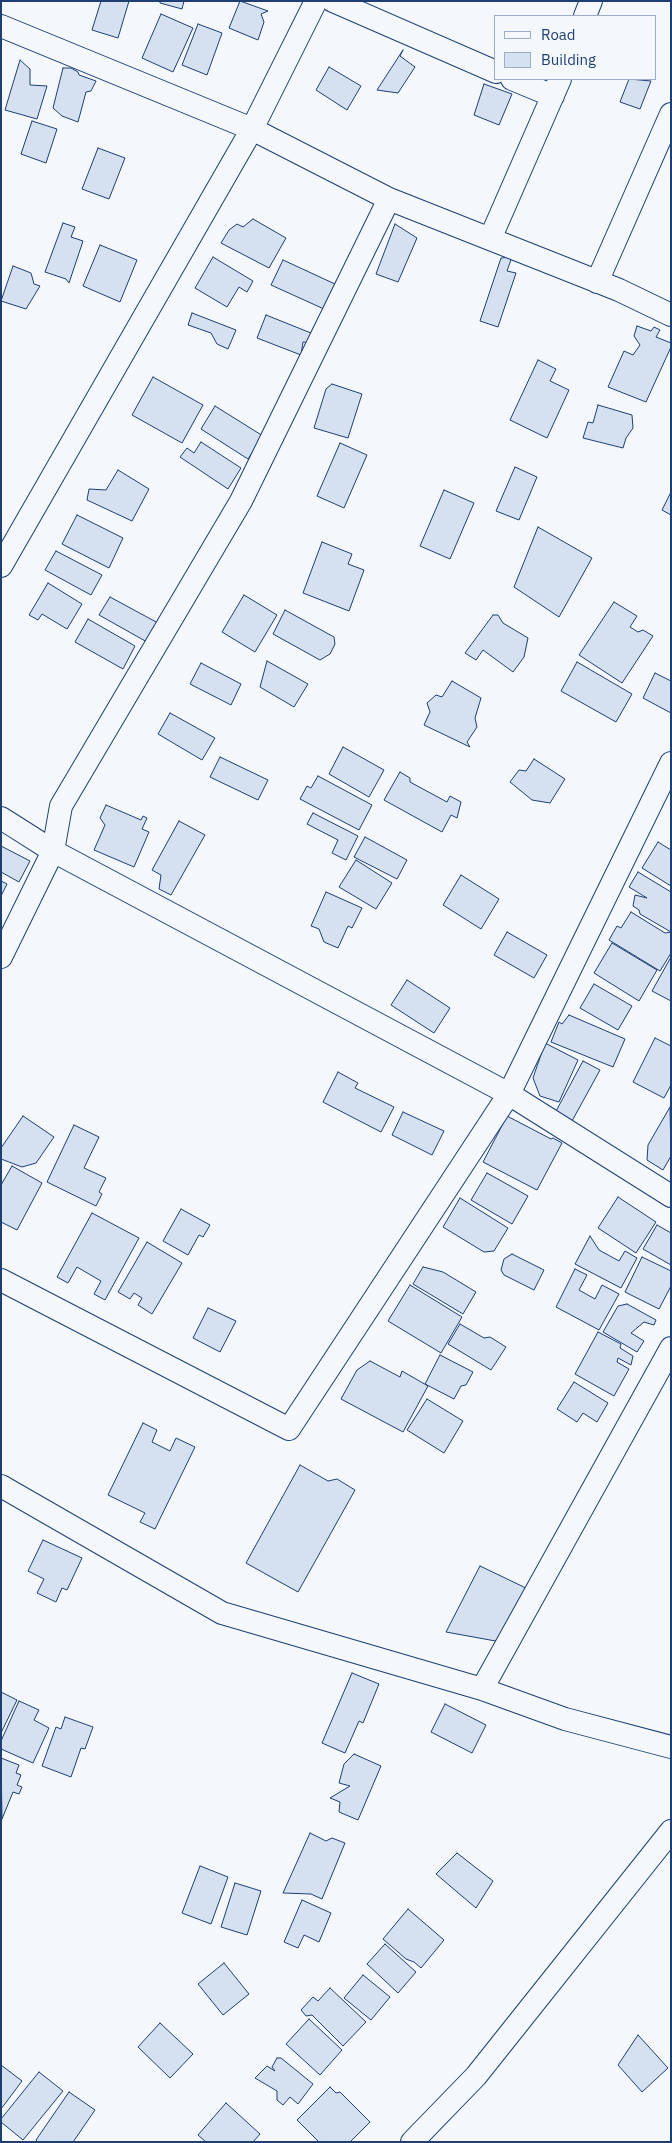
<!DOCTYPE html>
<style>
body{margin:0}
#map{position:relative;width:672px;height:2143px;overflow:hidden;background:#f4f7fb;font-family:"IBM Plex Sans",sans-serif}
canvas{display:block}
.frame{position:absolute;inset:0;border:2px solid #1d3f73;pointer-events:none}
.legend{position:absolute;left:494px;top:15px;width:162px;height:65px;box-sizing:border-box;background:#f4f7fb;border:1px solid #9eadc5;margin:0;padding:6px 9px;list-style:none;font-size:15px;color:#1d3f73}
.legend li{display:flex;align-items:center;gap:10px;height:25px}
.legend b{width:25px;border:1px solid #9eadc5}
</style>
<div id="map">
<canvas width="672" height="2143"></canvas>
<div class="frame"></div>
<ul class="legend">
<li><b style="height:6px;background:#f4f7fb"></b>Road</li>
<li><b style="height:14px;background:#d5e0f0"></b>Building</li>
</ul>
</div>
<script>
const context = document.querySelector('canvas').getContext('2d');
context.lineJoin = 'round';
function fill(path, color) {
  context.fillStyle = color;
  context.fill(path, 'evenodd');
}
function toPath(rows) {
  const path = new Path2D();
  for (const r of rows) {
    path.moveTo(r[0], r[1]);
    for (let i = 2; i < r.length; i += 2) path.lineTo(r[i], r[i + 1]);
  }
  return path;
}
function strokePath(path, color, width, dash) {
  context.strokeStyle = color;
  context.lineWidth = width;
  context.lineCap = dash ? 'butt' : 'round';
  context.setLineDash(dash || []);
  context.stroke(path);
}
const building = toPath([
 [101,1,129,1,118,38,92,30,101,1],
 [160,1,184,1,182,9,160,3,160,1],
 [240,1,268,11,261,14,264,22,258,40,229,28,240,1],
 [161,14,193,28,173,72,142,58,161,14],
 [198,24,222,33,207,75,182,65,198,24],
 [403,50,400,56,415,67,398,93,377,90,403,50],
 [20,60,30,69,30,85,47,86,37,119,5,110,20,60],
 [329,67,361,86,347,110,316,90,329,67],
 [63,68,71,68,78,72,79,75,96,81,91,91,86,92,78,122,62,116,53,108,63,68],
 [629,79,651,81,640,109,620,102,629,79],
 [484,84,512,94,499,125,474,115,484,84],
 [32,121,57,129,46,163,21,154,32,121],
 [98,148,125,158,109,199,82,189,98,148],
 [253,219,286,238,269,268,221,243,229,230,237,224,243,227,253,219],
 [63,223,75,227,71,237,83,241,69,283,66,279,45,272,63,223],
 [395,224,417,238,398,282,376,274,395,224],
 [100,245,137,260,120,302,83,286,100,245],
 [213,257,253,281,247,292,239,287,227,307,195,288,213,257],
 [512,257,507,271,516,273,498,327,480,321,501,258,512,257],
 [283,260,335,284,324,309,271,285,283,260],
 [13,266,31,273,34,284,40,286,26,309,1,301,13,266],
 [192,313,236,330,228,349,217,344,211,333,188,325,192,313],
 [266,315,316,335,313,343,303,342,301,355,257,338,266,315],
 [637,326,651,331,654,327,660,330,656,337,671,343,671,347,646,402,608,387,624,351,633,355,640,345,634,336,637,326],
 [538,360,556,369,550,381,569,390,547,438,510,420,538,360],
 [153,377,203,405,182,443,132,415,153,377],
 [332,384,362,394,348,438,314,428,326,389,332,384],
 [598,405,632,415,633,428,626,438,623,448,583,438,588,422,593,423,598,405],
 [215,406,263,436,248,459,201,429,215,406],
 [201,442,241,468,228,489,180,457,187,448,194,453,201,442],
 [340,443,367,455,344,508,317,496,340,443],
 [515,467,537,477,519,520,496,511,515,467],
 [118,470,149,489,132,521,87,500,89,489,106,490,118,470],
 [444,490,474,503,450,559,420,546,444,490],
 [671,492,671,515,662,510,671,492],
 [77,515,123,538,109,568,62,544,77,515],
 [538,527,592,558,559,617,514,587,538,527],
 [322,542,352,554,348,564,364,570,349,611,303,593,322,542],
 [56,551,102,575,91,595,45,570,56,551],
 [48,583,82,604,67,629,42,614,38,620,29,615,48,583],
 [244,595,277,615,255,652,222,632,244,595],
 [110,597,158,623,147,642,99,615,110,597],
 [614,602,637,616,630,627,638,632,643,630,653,636,622,683,579,655,614,602],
 [285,610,334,637,335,644,330,654,320,660,273,634,285,610],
 [493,615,498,615,503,623,528,638,524,657,513,672,483,650,476,660,465,653,493,615],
 [88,619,135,646,123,669,75,642,88,619],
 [267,661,308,684,294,707,260,687,267,661],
 [577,662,632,694,616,722,561,691,577,662],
 [201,663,241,684,231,705,190,684,201,663],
 [655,673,671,681,671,713,643,698,655,673],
 [452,681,481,698,475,718,477,727,467,742,470,747,424,725,430,712,427,703,436,695,442,697,452,681],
 [170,713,215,738,202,760,158,734,170,713],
 [343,747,384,770,369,797,329,774,343,747],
 [220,757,268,780,258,800,210,777,220,757],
 [534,759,565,779,550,803,532,800,510,782,519,770,526,771,534,759],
 [400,772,410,778,410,782,447,802,450,796,461,802,457,818,451,815,442,832,384,800,400,772],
 [318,776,372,805,359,830,300,799,307,786,311,788,318,776],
 [106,805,141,820,143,816,147,818,142,829,149,832,134,867,94,850,105,825,100,818,106,805],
 [313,813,358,836,346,860,332,853,338,840,307,824,313,813],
 [179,821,205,835,171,895,159,889,161,875,152,870,179,821],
 [365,837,407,860,397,879,354,857,365,837],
 [658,842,671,850,671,886,642,868,658,842],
 [1,846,30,861,19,882,1,872,1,846],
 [356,860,392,883,376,909,339,887,356,860],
 [638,872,671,892,671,932,640,914,639,910,633,906,635,895,647,898,629,887,638,872],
 [461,875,499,899,481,929,443,905,461,875],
 [1,881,7,884,1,896,1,881],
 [326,892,362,908,352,928,348,926,338,948,324,942,319,929,311,926,326,892],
 [631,912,665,933,671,932,671,953,660,971,609,940,617,926,621,928,631,912],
 [507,932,547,955,534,978,494,955,507,932],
 [612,943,657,970,639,1001,594,973,612,943],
 [671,957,671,1001,652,991,671,957],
 [407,980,450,1008,434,1033,391,1005,407,980],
 [594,984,632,1006,618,1030,580,1008,594,984],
 [569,1015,625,1039,613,1067,551,1042,559,1022,562,1024,569,1015],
 [655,1038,671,1046,671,1085,664,1098,633,1082,655,1038],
 [545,1043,578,1060,559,1102,540,1096,533,1078,545,1043],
 [583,1061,600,1070,572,1121,555,1113,583,1061],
 [338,1072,358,1083,355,1088,394,1107,381,1132,323,1102,338,1072],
 [670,1107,671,1156,663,1170,647,1160,648,1145,670,1107],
 [403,1112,444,1131,432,1155,392,1135,403,1112],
 [23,1116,54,1137,36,1163,22,1167,1,1159,1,1148,23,1116],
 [507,1116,551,1139,553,1138,562,1143,537,1190,483,1162,507,1116],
 [74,1125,99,1137,84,1168,106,1178,99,1192,102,1194,96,1206,47,1182,74,1125],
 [12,1166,42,1183,17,1230,1,1222,1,1185,12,1166],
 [487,1173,528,1196,512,1224,471,1200,487,1173],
 [618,1197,656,1222,636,1253,598,1228,618,1197],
 [460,1198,508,1228,494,1251,484,1252,443,1227,460,1198],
 [181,1209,210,1225,203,1237,199,1235,188,1255,163,1241,181,1209],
 [92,1213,139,1238,105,1300,94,1294,101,1281,77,1267,68,1283,57,1277,92,1213],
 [657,1225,671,1233,671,1265,643,1249,657,1225],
 [590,1236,599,1250,619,1261,625,1251,637,1258,621,1288,575,1264,590,1236],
 [147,1242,182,1263,152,1314,138,1305,142,1298,134,1293,130,1299,118,1292,147,1242],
 [512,1254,544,1270,534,1290,504,1275,501,1270,504,1259,512,1254],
 [642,1257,671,1271,671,1286,659,1309,625,1292,642,1257],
 [423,1267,443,1272,476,1292,463,1314,413,1284,423,1267],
 [575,1269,587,1275,579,1290,595,1299,602,1285,619,1294,599,1330,556,1307,575,1269],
 [410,1285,462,1317,441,1353,388,1321,410,1285],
 [627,1304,656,1320,654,1325,644,1322,631,1333,644,1341,637,1352,603,1332,618,1306,627,1304],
 [208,1308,236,1321,220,1352,193,1338,208,1308],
 [460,1324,484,1338,490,1337,506,1347,491,1370,448,1344,460,1324],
 [598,1332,621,1344,620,1348,633,1356,631,1365,618,1358,617,1362,629,1369,614,1396,575,1374,598,1332],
 [440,1355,473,1372,466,1385,461,1386,454,1399,425,1384,440,1355],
 [370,1361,400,1377,402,1371,428,1386,403,1432,341,1399,357,1370,370,1361],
 [574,1382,608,1403,597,1422,583,1413,577,1422,557,1409,574,1382],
 [427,1399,463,1421,444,1453,407,1430,427,1399],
 [143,1423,157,1430,152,1442,170,1451,176,1438,195,1447,155,1529,140,1522,145,1513,108,1495,143,1423],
 [300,1465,328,1481,337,1479,355,1490,298,1592,246,1563,300,1465],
 [43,1540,82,1558,67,1590,62,1588,56,1602,37,1593,44,1579,28,1571,43,1540],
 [480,1566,528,1589,501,1642,446,1632,480,1566],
 [352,1673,379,1684,363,1723,359,1721,345,1753,322,1743,352,1673],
 [1,1692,17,1700,1,1733,1,1692],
 [19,1701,39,1710,34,1720,49,1728,33,1763,1,1749,1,1741,19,1701],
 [445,1704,486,1725,472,1753,431,1732,445,1704],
 [65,1717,93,1727,85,1749,81,1748,71,1777,42,1766,56,1727,61,1729,65,1717],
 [354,1754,381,1766,358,1820,339,1812,340,1802,330,1798,350,1786,339,1783,344,1764,354,1754],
 [1,1758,19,1765,16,1773,21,1775,17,1785,22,1787,19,1794,13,1792,2,1819,1,1758],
 [310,1833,326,1841,332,1838,345,1843,322,1899,311,1894,283,1893,310,1833],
 [457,1853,493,1881,476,1908,436,1874,457,1853],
 [200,1866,228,1877,211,1924,182,1913,200,1866],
 [235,1883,261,1891,247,1935,221,1927,235,1883],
 [302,1900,331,1913,319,1942,304,1935,298,1948,284,1942,302,1900],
 [408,1909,444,1940,421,1968,414,1962,406,1959,383,1939,408,1909],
 [385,1944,416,1972,398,1993,367,1964,385,1944],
 [224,1963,249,1994,223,2015,198,1984,224,1963],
 [363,1975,390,1997,371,2020,344,1998,363,1975],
 [330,1988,366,2022,343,2046,312,2015,306,2016,301,2010,313,1997,318,2001,330,1988],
 [309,2019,342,2050,320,2075,286,2044,309,2019],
 [160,2023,193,2054,170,2078,138,2047,160,2023],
 [638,2035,668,2068,642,2092,618,2065,638,2035],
 [277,2058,281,2058,313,2084,298,2104,290,2097,283,2105,277,2100,277,2091,255,2078,267,2066,275,2071,272,2067,277,2058],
 [1,2065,22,2081,1,2109,1,2065],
 [39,2072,63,2091,23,2140,1,2122,1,2119,39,2072],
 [330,2087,336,2093,340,2092,370,2122,350,2142,319,2142,297,2120,330,2087],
 [69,2092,95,2110,73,2142,38,2142,36,2140,69,2092],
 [226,2103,260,2134,253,2142,206,2142,198,2135,226,2103]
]);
const minor = toPath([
 [333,1,496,72],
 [585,16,591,1],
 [1,26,252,129,316,1],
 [512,79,553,96],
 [389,199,619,290,671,315],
 [490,239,560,79],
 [597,282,671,114],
 [1,566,252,129,389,199,241,501,61,806,53,851,1,957],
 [1,818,53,851,509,1094,671,1196],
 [1,1280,289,1429,509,1094,671,763],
 [1,1486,222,1613,482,1689,565,1719,671,1747],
 [482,1689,671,1348],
 [412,2142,476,2076,671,1831]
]);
fill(building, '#d5e0f0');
strokePath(building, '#1d3f73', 1);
strokePath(minor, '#1d3f73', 24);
strokePath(minor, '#f4f7fb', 22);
</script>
